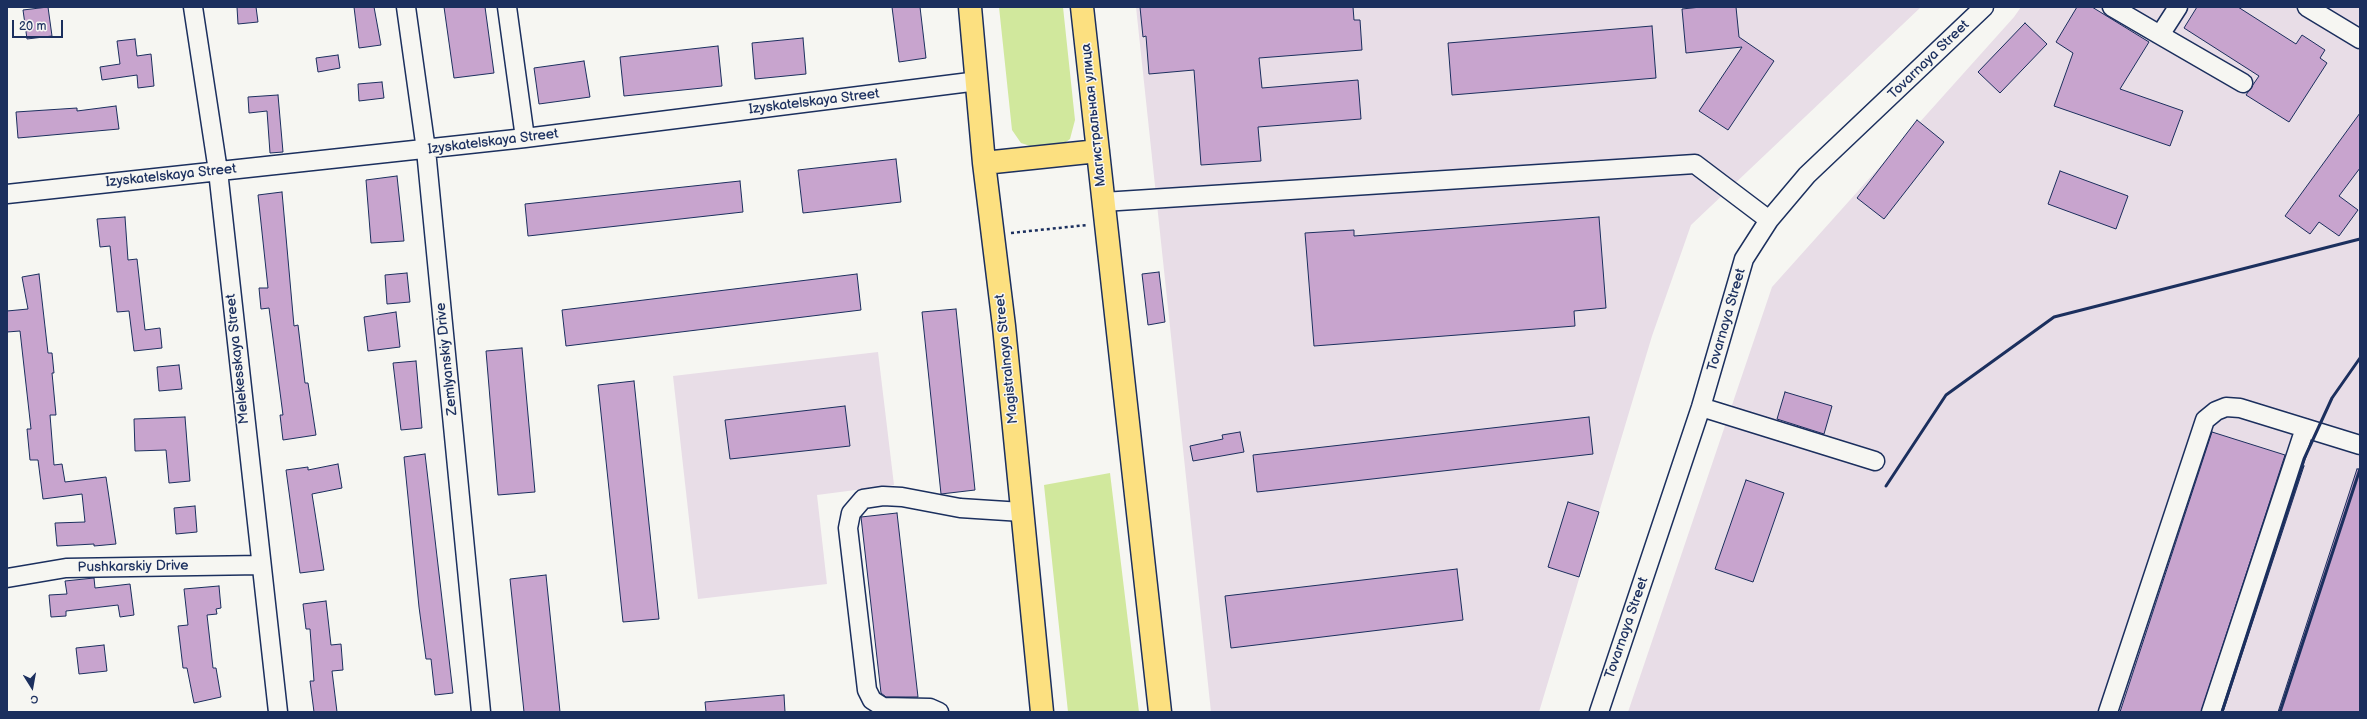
<!DOCTYPE html>
<meta charset="utf-8">
<style>
body{margin:0}
#map{position:relative;width:2367px;height:719px;overflow:hidden;background:#f6f6f2;font-family:"Balsamiq Sans",sans-serif}
canvas{display:block}
.frame{position:absolute;inset:0;border:8px solid #1b2f5e;pointer-events:none}
.north{position:absolute;left:12px;top:667px;width:40px;height:40px;-webkit-text-stroke:3px #f6f6f2;paint-order:stroke;rotate:169deg;font-size:11px;font-weight:700;line-height:16px;text-align:center;color:#1b2f5e}
.north::after{content:'';display:block;margin:auto;width:14px;height:18px;background:#1b2f5e;clip-path:polygon(50% 0,100% 100%,50% 72%,0 100%)}
.scale{position:absolute;left:12px;top:20px;width:51px;height:18px;box-sizing:border-box;border:2px solid #1b2f5e;border-top:0;padding-left:5px;font-size:12px;line-height:14px;white-space:nowrap;color:#1b2f5e;-webkit-text-stroke:3px #f6f6f2;paint-order:stroke}
</style>
<div id="map">
<canvas width="2367" height="719"></canvas>
<div class="frame"></div>
<div class="north">С</div>
<div class="scale">20 m</div>
</div>
<script>
const context = document.querySelector('canvas').getContext('2d');
context.lineJoin = 'round';
function fill(path, color) {
  context.fillStyle = color;
  context.fill(path, 'evenodd');
}
function toPath(rows) {
  const path = new Path2D();
  for (const r of rows) {
    path.moveTo(r[0], r[1]);
    for (let i = 2; i < r.length; i += 2) path.lineTo(r[i], r[i + 1]);
  }
  return path;
}
function strokePath(path, color, width, dash) {
  context.strokeStyle = color;
  context.lineWidth = width;
  context.lineCap = dash ? 'butt' : 'round';
  context.setLineDash(dash || []);
  context.stroke(path);
}
function write(font, color, halo, rows, align = 'center') {
  context.font = font + ' "Balsamiq Sans",sans-serif';
  context.lineWidth = 3;
  context.setLineDash([]);
  context.textBaseline = 'middle';
  context.strokeStyle = halo;
  context.fillStyle = color;
  for (const [text, x, y, turn = 0] of rows) {
    context.save();
    context.translate(x, y);
    context.rotate((+turn || 0) * Math.PI / 180);
    context.textAlign = isNaN(turn) ? turn : align;
    if (halo) context.strokeText(text, 0, 0);
    context.fillText(text, 0, 0);
    context.restore();
  }
}
const built = toPath([
 [1136,7,1921,7,1691,225,1652,336,1539,712,1211,712],
 [2021,7,2360,7,2360,712,1628,712,1772,287,2014,17],
 [878,352,894,485,817,495,827,584,698,599,673,376]
]);
const green = toPath([
 [999,7,1063,7,1075,120,1070,139,1059,147,1039,149,1021,143,1012,130],
 [1110,473,1139,712,1068,712,1044,485]
]);
const building = toPath([
 [48,7,52,36,27,39,23,10,48,7],
 [237,7,256,7,258,22,238,24,237,7],
 [354,7,374,7,381,45,359,48,354,7],
 [444,7,485,7,494,73,454,78,444,7],
 [892,7,920,7,926,58,899,62,892,7],
 [1140,7,1353,7,1354,20,1360,20,1362,50,1259,58,1262,88,1358,80,1361,119,1258,127,1261,161,1201,165,1194,70,1149,74,1146,36,1143,37,1140,7],
 [1701,7,1736,7,1739,37,1774,61,1728,130,1699,111,1742,47,1686,53,1682,9,1701,7],
 [2077,7,2092,7,2149,42,2120,89,2183,111,2170,146,2054,106,2073,53,2056,42,2077,7],
 [2197,7,2238,7,2296,44,2302,35,2325,50,2320,58,2327,63,2289,122,2246,95,2259,76,2184,28,2197,7],
 [2025,23,2047,44,2000,93,1978,72,2025,23],
 [1652,26,1656,78,1452,95,1448,43,1652,26],
 [803,38,806,74,755,79,752,43,803,38],
 [135,39,137,56,151,54,154,86,138,88,137,75,102,80,100,67,120,64,117,41,135,39],
 [718,46,722,86,624,96,620,57,718,46],
 [338,55,340,68,318,72,316,58,338,55],
 [584,61,590,97,539,104,534,68,584,61],
 [382,82,384,98,359,101,358,84,382,82],
 [278,95,283,152,270,153,267,111,249,113,248,97,278,95],
 [116,106,119,129,18,138,16,112,77,108,77,111,116,106],
 [2360,113,2360,168,2339,196,2358,210,2339,236,2319,222,2310,234,2285,216,2360,113],
 [1917,120,1944,142,1884,219,1857,198,1917,120],
 [896,159,901,202,803,213,798,170,896,159],
 [2060,171,2128,196,2116,229,2048,204,2060,171],
 [397,176,404,241,371,243,366,180,397,176],
 [740,181,743,212,528,236,525,204,740,181],
 [282,192,294,326,298,325,305,383,308,383,316,435,283,440,280,415,283,415,269,308,261,309,259,288,268,288,258,195,282,192],
 [125,217,128,260,137,259,145,330,160,328,162,348,134,351,129,311,117,312,110,246,100,247,97,219,125,217],
 [1599,217,1606,308,1574,311,1575,326,1314,346,1305,233,1354,230,1354,236,1599,217],
 [1159,272,1165,322,1148,325,1142,274,1159,272],
 [407,273,410,302,387,304,385,275,407,273],
 [39,274,48,353,52,353,54,373,52,373,56,415,50,415,54,465,62,464,65,482,106,477,116,544,94,546,94,544,57,546,55,523,85,522,82,494,43,499,38,460,30,460,27,429,31,429,20,331,7,332,7,311,28,309,22,277,39,274],
 [857,274,861,310,566,346,562,310,857,274],
 [956,309,975,490,941,494,922,312,956,309],
 [396,312,400,347,368,351,364,317,396,312],
 [522,348,535,492,498,495,486,351,522,348],
 [416,361,422,428,401,430,393,363,416,361],
 [179,365,182,389,159,391,157,367,179,365],
 [634,381,659,619,623,622,598,385,634,381],
 [1785,392,1832,406,1824,434,1777,419,1785,392],
 [845,406,850,446,730,459,725,420,845,406],
 [185,417,190,481,169,483,166,450,135,451,134,419,185,417],
 [1589,417,1593,454,1257,492,1253,455,1589,417],
 [1240,432,1244,452,1193,461,1190,446,1223,439,1222,435,1240,432],
 [2212,432,2285,455,2201,712,2120,712,2212,432],
 [425,454,453,693,435,695,431,659,426,659,419,607,404,457,425,454],
 [338,464,342,488,312,494,324,570,300,573,286,470,308,467,308,470,338,464],
 [2304,466,2223,712,2222,712,2303,466,2304,466],
 [2357,469,2360,469,2360,712,2278,712,2357,469],
 [1746,480,1784,493,1753,582,1715,569,1746,480],
 [1568,502,1599,512,1579,577,1548,567,1568,502],
 [195,506,197,532,176,534,174,508,195,506],
 [897,513,918,697,886,697,881,693,861,517,897,513],
 [1457,569,1463,620,1231,648,1225,596,1457,569],
 [546,575,560,712,524,712,510,579,546,575],
 [94,578,95,588,130,584,134,615,120,617,118,605,66,611,66,616,51,617,49,595,67,594,65,581,94,578],
 [219,586,221,608,216,609,217,614,207,615,213,668,216,668,221,697,194,703,187,668,183,668,178,626,188,625,184,589,219,586],
 [326,601,331,645,341,644,343,670,332,671,337,712,314,712,310,681,314,681,310,629,306,629,303,604,326,601],
 [104,645,107,671,79,674,76,648,104,645],
 [784,695,785,712,706,712,705,702,784,695]
]);
const path = toPath([
 [1011,233,1087,225]
]);
const minor = toPath([
 [193,7,218,171,278,712],
 [406,7,426,150,481,712],
 [507,7,525,138],
 [2112,7,2160,35,2178,7],
 [2307,7,2360,39],
 [2160,35,2243,83],
 [7,194,525,138,978,81],
 [1103,202,1695,164,1769,220],
 [1701,407,1875,461],
 [7,578,66,568,261,565],
 [939,712,930,708,883,707,872,700,867,690,848,528,851,513,863,499,883,496,902,497,960,508,1022,512],
 [1599,712,1701,407,1744,259,1769,220,1807,175,1984,7],
 [2108,712,2205,420,2216,411,2226,407,2240,408,2360,445],
 [2211,712,2305,428]
]);
const major = toPath([
 [970,7,984,163,1004,326,1042,712],
 [1082,7,1160,712],
 [984,163,1098,151]
]);
const rail = toPath([
 [1886,486,1946,395,2054,317,2360,239],
 [2222,712,2304,459,2332,398,2360,358],
 [2280,712,2360,469]
]);
const streetNames = [
 ["Tovarnaya Street",1929,60,-44],
 ["Izyskatelskaya Street",814,102,-7],
 ["Магистральная улица",1094,115,-96],
 ["Izyskatelskaya Street",493,142,-7],
 ["Izyskatelskaya Street",171,176,-6],
 ["Tovarnaya Street",1727,320,-74],
 ["Melekesskaya Street",238,359,-96],
 ["Zemlyanskiy Drive",447,359,-96],
 ["Magistralnaya Street",1007,359,-96],
 ["Pushkarskiy Drive",133,567,-1],
 ["Tovarnaya Street",1627,628,-71]
];
fill(built, '#e8dde7');
fill(green, '#d1e89d');
fill(building, '#c8a4ce');
strokePath(building, '#1b2f5e', 1);
strokePath(minor, '#1b2f5e', 21);
strokePath(major, '#1b2f5e', 25);
strokePath(path, '#1b2f5e', 2.5, [3, 3]);
strokePath(minor, '#f6f6f2', 18);
strokePath(major, '#fce080', 22);
strokePath(rail, '#1b2f5e', 3);
write('14px', '#1b2f5e', '#f6f6f2', streetNames);
</script>
